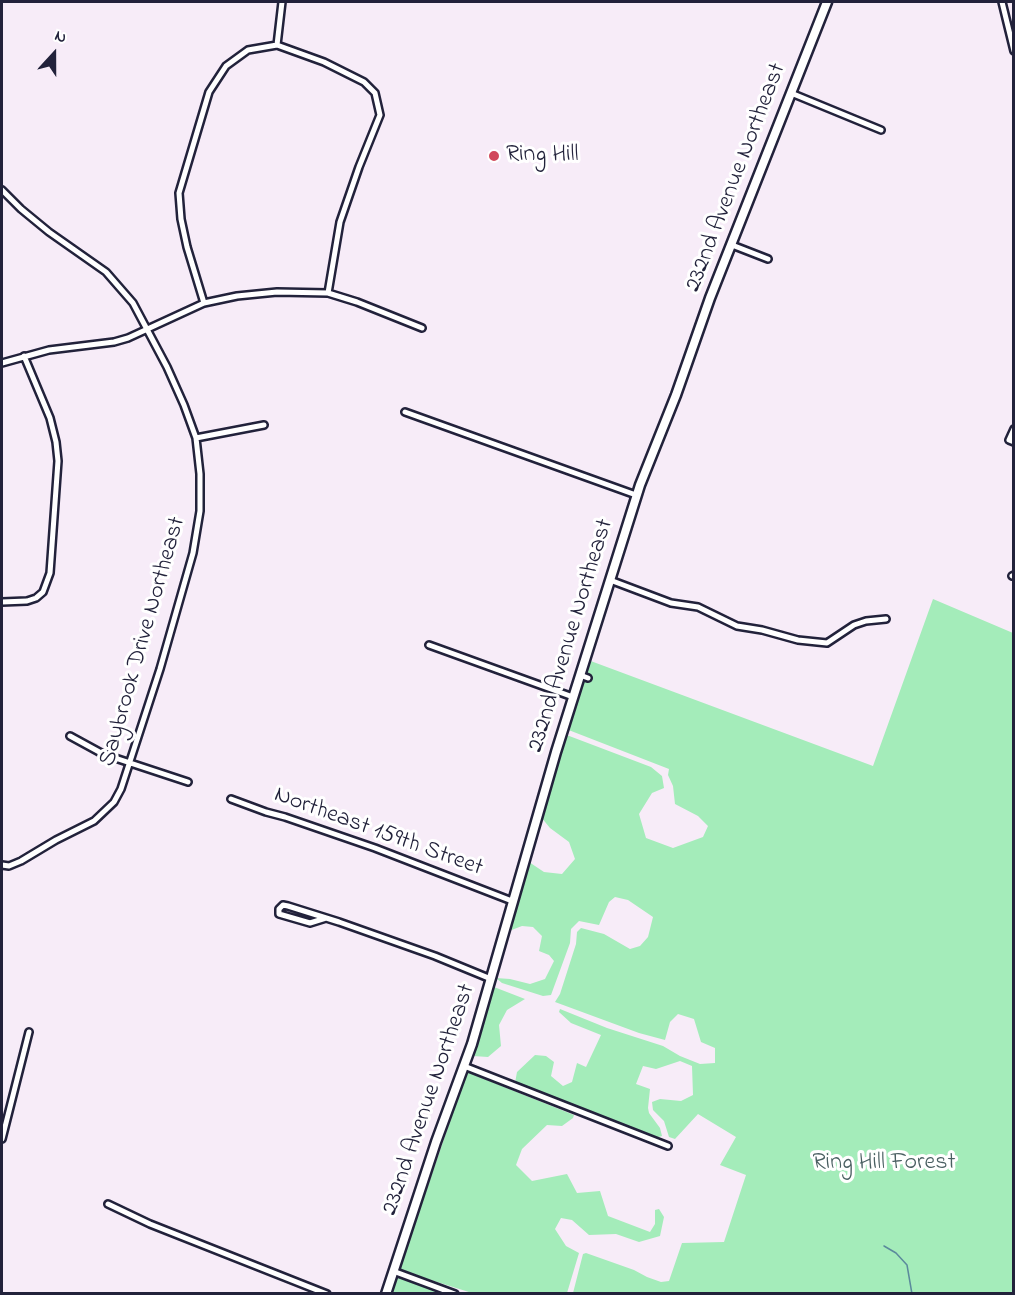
<!DOCTYPE html>
<style>
body{margin:0}
#map{position:relative;width:1015px;height:1295px;overflow:hidden;background:#f7ecf8;font-family:"Indie Flower",sans-serif}
canvas{display:block}
.frame{position:absolute;inset:0;border:3px solid #22223b;pointer-events:none}
.north{position:absolute;left:24px;top:24px;width:60px;height:60px;-webkit-text-stroke:4px #fff;paint-order:stroke;rotate:21deg;font-size:16px;font-weight:700;line-height:24px;text-align:center;color:#22223b}
.north::after{content:'';display:block;margin:auto;width:21px;height:27px;background:#22223b;clip-path:polygon(50% 0,100% 100%,50% 72%,0 100%)}
</style>
<div id="map">
<canvas width="1015" height="1295"></canvas>
<div class="frame"></div>
<div class="north">N</div>
</div>
<script>
const context = document.querySelector('canvas').getContext('2d');
context.lineJoin = 'round';
function fill(path, color) {
  context.fillStyle = color;
  context.fill(path, 'evenodd');
}
function toPath(rows) {
  const path = new Path2D();
  for (const r of rows) {
    path.moveTo(r[0], r[1]);
    for (let i = 2; i < r.length; i += 2) path.lineTo(r[i], r[i + 1]);
  }
  return path;
}
function strokePath(path, color, width, dash) {
  context.strokeStyle = color;
  context.lineWidth = width;
  context.lineCap = dash ? 'butt' : 'round';
  context.setLineDash(dash || []);
  context.stroke(path);
}
function write(font, color, halo, rows, align = 'center') {
  context.font = font + ' "Indie Flower",sans-serif';
  context.lineWidth = 6;
  context.setLineDash([]);
  context.textBaseline = 'middle';
  context.strokeStyle = halo;
  context.fillStyle = color;
  for (const [text, x, y, turn = 0] of rows) {
    context.save();
    context.translate(x, y);
    context.rotate((+turn || 0) * Math.PI / 180);
    context.textAlign = isNaN(turn) ? turn : align;
    if (halo) context.strokeText(text, 0, 0);
    context.fillText(text, 0, 0);
    context.restore();
  }
}
const green = toPath([
 [933,599,1013,633,1013,1293,573,1293,583,1254,586,1253,634,1270,647,1277,661,1282,669,1281,682,1243,724,1242,746,1175,720,1165,736,1137,698,1114,675,1139,669,1137,664,1121,653,1110,652,1102,660,1099,681,1101,693,1095,692,1066,680,1061,656,1069,643,1066,636,1084,650,1089,648,1108,649,1113,660,1128,662,1136,655,1138,515,1083,517,1072,535,1055,546,1056,554,1062,551,1076,563,1086,572,1082,577,1063,586,1067,601,1035,571,1023,559,1012,560,1009,607,1028,663,1046,680,1056,700,1064,715,1063,715,1048,701,1042,694,1019,678,1014,670,1022,665,1040,639,1033,555,1002,560,994,576,944,577,932,581,928,604,934,630,949,640,946,648,937,653,917,628,900,615,897,609,902,599,925,579,921,571,929,570,943,551,995,543,996,502,983,496,978,510,979,530,984,545,979,554,961,549,955,539,951,542,936,533,927,522,926,509,931,529,862,544,872,562,874,575,859,569,842,550,828,541,817,564,734,651,767,662,776,664,788,652,793,639,814,646,838,673,848,703,837,708,826,698,816,675,804,673,786,668,775,669,769,566,729,588,660,873,766],
 [494,987,525,999,507,1010,499,1025,501,1046,488,1057,473,1056],
 [467,1072,574,1115,573,1118,562,1126,547,1125,522,1149,516,1165,532,1181,567,1174,577,1193,600,1191,608,1216,650,1232,655,1224,655,1210,659,1209,664,1217,660,1236,639,1242,616,1234,589,1235,572,1220,561,1218,555,1229,566,1246,579,1253,567,1293,472,1293,399,1270],
 [397,1276,446,1293,392,1293]
]);
const stream = toPath([
 [884,1246,896,1253,907,1265,912,1294]
]);
const street = toPath([
 [1002,2,1014,51],
 [277,45,282,2],
 [791,93,881,130],
 [2,190,21,209,49,232,106,272,133,303,167,367,184,405,196,438,200,474,200,511,193,553,160,669,121,789,114,802,94,821,56,840,21,861,9,866,2,865],
 [732,245,768,259],
 [204,303,187,247,181,219,179,193,209,92,226,66,248,50,277,45,324,62,364,82,375,93,380,115,359,167,340,222,328,293],
 [2,363,49,350,114,342,128,338,204,303,237,296,277,292,328,293,357,302,422,328],
 [405,412,636,495],
 [1014,429,1009,440,1014,442],
 [196,438,264,425],
 [1012,576,1014,575],
 [610,580,671,603,698,607,737,626,762,630,798,640,827,643,854,625,866,621,886,619],
 [2,602,27,601,36,598,43,592,50,573,58,461,56,442,50,418,24,356],
 [429,645,573,697],
 [580,675,588,678],
 [70,736,103,754,188,782],
 [231,799,266,812,285,817,375,848,512,901],
 [326,918,310,923,279,914,279,909,283,905,288,906,339,922,435,956,491,979],
 [464,1066,668,1146],
 [2,1139,29,1032],
 [108,1204,150,1224,327,1294],
 [393,1271,455,1294]
]);
const secondary = toPath([
 [386,1294,436,1142,472,1044,556,752,640,485,676,395,710,298,827,2]
]);
const markers = [
 [494,156,6,"#d1495b"]
];
const poiNames = [
 ["Ring Hill",506,156]
];
const streetNames = [
 ["232nd Avenue Northeast",737,178,-69],
 ["232nd Avenue Northeast",572,636,-73],
 ["Saybrook Drive Northeast",144,642,-74],
 ["Northeast 159th Street",378,833,20],
 ["232nd Avenue Northeast",430,1100,-71]
];
const parkNames = [
 ["Ring Hill Forest",884,1164]
];
fill(green, '#a4ecba');
strokePath(stream, '#5b8a9c', 1.5);
strokePath(street, '#22223b', 10);
strokePath(secondary, '#22223b', 13);
strokePath(street, '#fff', 5);
strokePath(secondary, '#fff', 8);
for (const [x, y, r, color] of markers) {
  const dot = new Path2D();
  dot.arc(x, y, r, 0, 2 * Math.PI);
  context.fillStyle = color;
  context.fill(dot);
  strokePath(dot, '#fff', 2);
}
write('24px', '#22223b', '#fff', poiNames, 'left');
write('24px', '#22223b', '#fff', streetNames);
write('24px', '#495f61', '#fff', parkNames);
</script>
